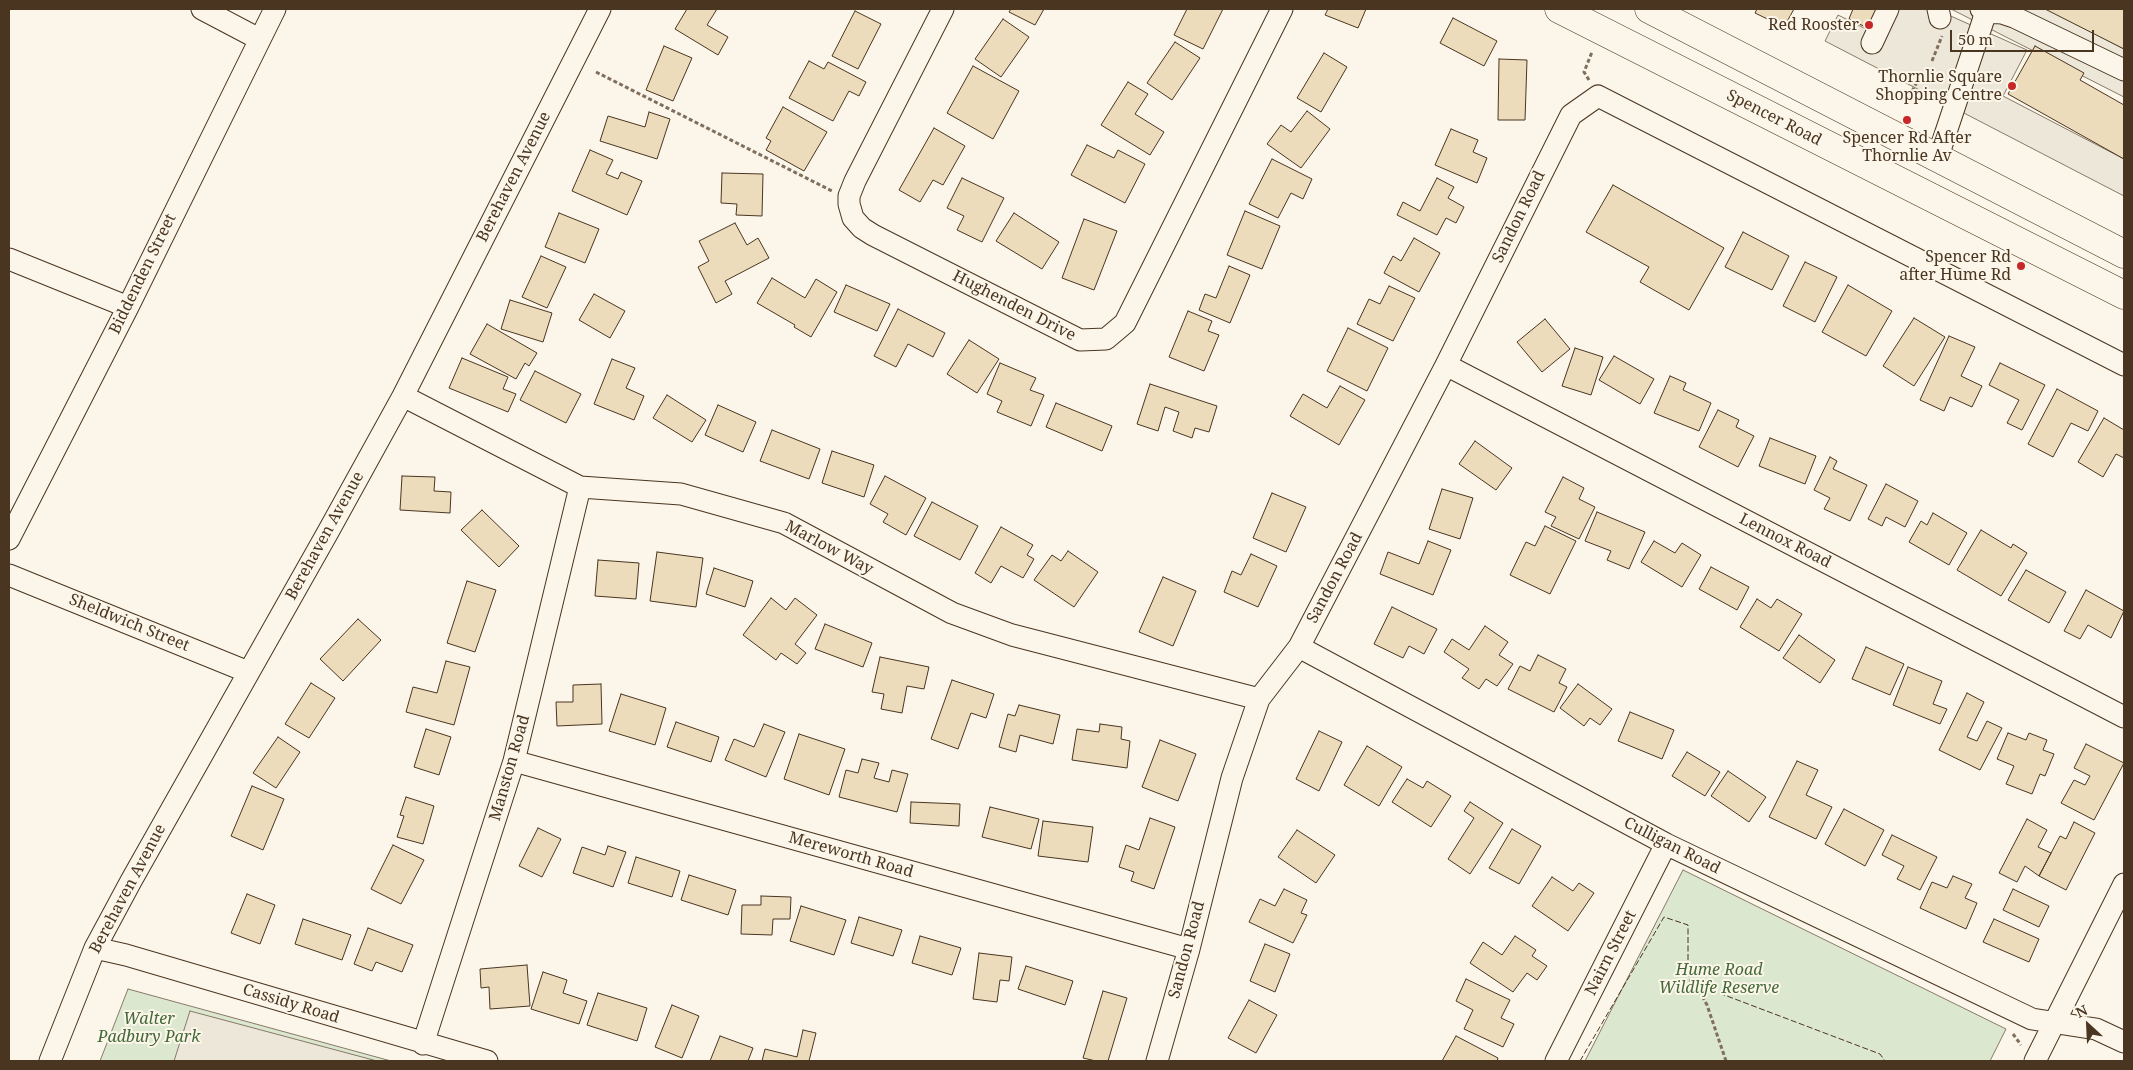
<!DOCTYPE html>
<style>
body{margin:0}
#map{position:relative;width:2133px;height:1070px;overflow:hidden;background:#fbf6e9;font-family:"Noto Serif",serif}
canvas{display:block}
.frame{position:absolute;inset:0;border:10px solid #4a3520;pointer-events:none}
.north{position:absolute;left:2063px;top:1000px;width:50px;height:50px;-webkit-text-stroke:4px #fbf6e9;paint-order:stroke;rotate:335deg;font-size:14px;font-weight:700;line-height:20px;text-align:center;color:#4a3520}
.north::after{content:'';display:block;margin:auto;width:18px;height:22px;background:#4a3520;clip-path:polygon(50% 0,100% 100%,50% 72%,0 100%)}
.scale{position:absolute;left:1950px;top:30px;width:144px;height:22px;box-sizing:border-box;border:2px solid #4a3520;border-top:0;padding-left:6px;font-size:15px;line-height:18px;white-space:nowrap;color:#4a3520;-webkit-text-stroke:4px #fbf6e9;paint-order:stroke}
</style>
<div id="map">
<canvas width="2133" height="1070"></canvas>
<div class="frame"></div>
<div class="north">N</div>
<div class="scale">50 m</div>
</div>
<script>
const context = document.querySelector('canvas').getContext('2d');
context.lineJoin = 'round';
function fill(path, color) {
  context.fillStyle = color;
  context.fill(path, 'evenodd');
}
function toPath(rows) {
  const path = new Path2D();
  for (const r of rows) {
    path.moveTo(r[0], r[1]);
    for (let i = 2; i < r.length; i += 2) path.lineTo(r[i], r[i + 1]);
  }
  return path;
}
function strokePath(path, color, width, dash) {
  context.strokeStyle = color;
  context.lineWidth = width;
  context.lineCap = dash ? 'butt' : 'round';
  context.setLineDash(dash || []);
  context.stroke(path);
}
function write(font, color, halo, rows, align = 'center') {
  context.font = font + ' "Noto Serif",serif';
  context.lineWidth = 4;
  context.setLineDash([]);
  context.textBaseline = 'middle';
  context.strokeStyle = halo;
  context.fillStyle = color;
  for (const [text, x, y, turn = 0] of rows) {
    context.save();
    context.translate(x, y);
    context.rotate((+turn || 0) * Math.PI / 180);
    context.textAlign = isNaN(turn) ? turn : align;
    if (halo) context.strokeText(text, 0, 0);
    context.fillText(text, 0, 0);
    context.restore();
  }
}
const green = toPath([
 [1683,870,2006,1029,1990,1061,1585,1061,1683,870],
 [128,989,391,1061,100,1061,128,989]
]);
const parking = toPath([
 [1899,9,1935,9,2027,50,2003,96,2124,159,2124,196,1825,41,1838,15,1884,38,1899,9],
 [1951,9,2048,9,2124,49,2124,97,1951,9],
 [190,1011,377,1061,174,1061,190,1011]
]);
const building = toPath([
 [687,9,717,9,707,25,728,37,718,55,675,29,687,9],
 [1011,9,1044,9,1035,25,1009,12,1011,9],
 [1187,9,1223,9,1203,49,1174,35,1187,9],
 [1328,9,1366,9,1358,28,1325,15,1328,9],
 [1757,9,1794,9,1784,27,1755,13,1757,9],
 [1853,9,1884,9,1874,31,1849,19,1853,9],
 [2045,9,2124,9,2124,49,2045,9],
 [855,11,881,24,858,69,832,56,855,11],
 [1453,18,1497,41,1484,66,1440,43,1453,18],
 [1003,19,1029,37,1001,77,975,59,1003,19],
 [1175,42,1200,58,1172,100,1147,83,1175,42],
 [664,46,692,58,673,101,646,90,664,46],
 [2035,46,2084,73,2080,80,2124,105,2124,159,2008,94,2035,46],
 [1324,53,1347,67,1321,112,1297,98,1324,53],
 [1499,59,1527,60,1525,120,1498,120,1499,59],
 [809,61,824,69,828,62,866,82,859,96,849,91,833,121,789,98,809,61],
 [973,66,1019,91,993,139,947,113,973,66],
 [1128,82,1148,94,1135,114,1164,132,1150,155,1101,125,1128,82],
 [783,107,827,132,804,171,766,150,771,141,766,138,783,107],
 [1307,111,1330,129,1301,168,1267,144,1281,125,1291,132,1307,111],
 [649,112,670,119,657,159,600,141,608,116,645,127,649,112],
 [934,128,965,146,943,185,933,180,920,202,899,190,934,128],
 [1451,129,1478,140,1473,152,1487,158,1477,183,1435,165,1451,129],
 [1087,145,1114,158,1118,150,1145,164,1125,203,1071,175,1087,145],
 [590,150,613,160,606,174,618,179,621,172,642,181,627,215,572,191,590,150],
 [1272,159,1312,179,1303,199,1291,193,1278,218,1249,204,1272,159],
 [722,173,763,174,762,216,736,215,737,204,721,203,722,173],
 [962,178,1004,198,982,242,957,230,964,216,947,208,962,178],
 [1437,178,1454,187,1448,198,1464,207,1456,223,1446,218,1437,235,1397,215,1403,202,1420,211,1437,178],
 [1613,185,1724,248,1689,310,1640,282,1649,267,1586,232,1613,185],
 [1245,211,1280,226,1262,269,1227,255,1245,211],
 [559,213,599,229,585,263,545,247,559,213],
 [1014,213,1059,242,1042,269,996,241,1014,213],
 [1084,219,1117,231,1094,290,1062,278,1084,219],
 [735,223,747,245,758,238,769,258,725,281,732,294,716,303,698,267,709,261,699,241,735,223],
 [1743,232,1789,256,1772,290,1725,267,1743,232],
 [1414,238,1440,253,1419,292,1384,273,1393,256,1401,261,1414,238],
 [541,256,566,267,547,308,522,297,541,256],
 [1805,262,1837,277,1815,322,1783,306,1805,262],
 [1229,266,1250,275,1230,323,1199,310,1205,294,1216,298,1229,266],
 [772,278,805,298,816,279,837,292,811,337,794,327,795,325,757,303,772,278],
 [846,285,890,304,877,331,834,312,846,285],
 [1848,285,1892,311,1866,356,1822,332,1848,285],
 [1389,286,1415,298,1393,341,1357,324,1369,299,1380,304,1389,286],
 [594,294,625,311,610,338,579,320,594,294],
 [510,300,552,313,543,342,501,329,510,300],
 [898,309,945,333,933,357,908,344,896,367,874,356,898,309],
 [1188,311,1212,321,1208,331,1219,335,1204,371,1169,357,1188,311],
 [1914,318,1945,337,1914,386,1883,366,1914,318],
 [1545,319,1570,349,1542,372,1517,342,1545,319],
 [487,324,537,353,529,366,525,363,516,379,470,354,487,324],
 [1348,328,1388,348,1367,391,1327,371,1348,328],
 [1949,336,1975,347,1961,376,1982,386,1972,407,1950,397,1944,411,1920,400,1949,336],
 [969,340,999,359,977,393,947,374,969,340],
 [1575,348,1603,357,1591,395,1562,386,1575,348],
 [1614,356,1654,379,1640,404,1599,380,1614,356],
 [462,358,508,377,503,389,516,394,508,412,449,388,462,358],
 [612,359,635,368,626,388,644,396,634,420,594,404,612,359],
 [1000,363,1036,378,1030,390,1044,395,1031,426,997,412,1002,401,987,394,1000,363],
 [2000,363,2045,385,2022,430,2007,423,2019,400,1989,385,2000,363],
 [535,371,581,394,566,423,520,400,535,371],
 [1670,376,1686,383,1683,390,1711,403,1699,431,1654,413,1670,376],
 [1150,384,1217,406,1209,432,1195,428,1192,438,1173,431,1179,412,1165,407,1158,431,1137,424,1150,384],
 [1340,386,1365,400,1339,445,1290,416,1303,394,1327,408,1340,386],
 [2057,389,2098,411,2088,431,2071,423,2053,457,2028,444,2057,389],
 [667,395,706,420,692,442,653,418,667,395],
 [1056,403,1112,426,1102,451,1046,427,1056,403],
 [718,405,756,422,743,452,705,435,718,405],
 [1718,410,1739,420,1736,427,1754,436,1738,467,1699,447,1718,410],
 [2104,418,2124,430,2124,458,2116,454,2103,477,2078,462,2104,418],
 [772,430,820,449,809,479,760,461,772,430],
 [1770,438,1816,456,1805,484,1759,466,1770,438],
 [1475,441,1512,468,1496,490,1459,464,1475,441],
 [832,451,874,465,864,497,822,483,832,451],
 [1830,457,1837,461,1833,469,1867,485,1850,521,1824,509,1830,498,1814,490,1830,457],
 [402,476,435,477,434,491,451,492,450,513,400,510,402,476],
 [885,476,926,498,906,535,883,522,888,514,870,504,885,476],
 [1563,477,1584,488,1579,499,1595,507,1579,539,1551,526,1556,517,1545,512,1563,477],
 [1886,484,1918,501,1905,527,1886,517,1882,526,1868,519,1886,484],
 [1442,489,1473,498,1460,539,1429,529,1442,489],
 [1272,493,1306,507,1286,552,1253,538,1272,493],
 [932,502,978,526,960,560,914,536,932,502],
 [482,510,519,546,499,567,461,530,482,510],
 [1597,512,1645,532,1629,569,1607,560,1611,551,1585,541,1597,512],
 [1933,513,1967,533,1949,565,1909,542,1921,521,1927,525,1933,513],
 [1545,526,1576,541,1550,594,1510,575,1526,542,1535,546,1545,526],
 [1001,527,1033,545,1027,555,1034,559,1023,578,1001,566,991,583,975,573,1001,527],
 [1981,530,2011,548,2013,544,2027,553,2001,596,1957,570,1981,530],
 [1428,541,1451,550,1433,595,1380,574,1388,552,1419,564,1428,541],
 [1654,541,1675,553,1682,543,1701,555,1682,587,1641,562,1654,541],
 [1068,551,1098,572,1074,607,1034,580,1052,555,1061,561,1068,551],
 [657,552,703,558,696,607,650,601,657,552],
 [1251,554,1277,566,1258,607,1224,592,1232,571,1241,575,1251,554],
 [598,560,639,563,636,599,595,596,598,560],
 [1711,567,1749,587,1737,610,1699,589,1711,567],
 [714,568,753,581,745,607,706,594,714,568],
 [2026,570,2066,592,2049,623,2008,600,2026,570],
 [1163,577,1196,591,1173,646,1139,632,1163,577],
 [467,581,496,590,475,652,447,643,467,581],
 [2086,590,2124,611,2111,638,2088,625,2080,639,2064,631,2086,590],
 [771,598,786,610,795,598,817,615,795,644,806,653,797,664,781,653,776,660,743,635,771,598],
 [1757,599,1771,608,1777,599,1802,614,1779,651,1740,627,1757,599],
 [1392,607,1437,629,1424,654,1409,646,1403,658,1374,644,1392,607],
 [358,619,381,640,343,681,320,659,358,619],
 [825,624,872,643,863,667,815,649,825,624],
 [1485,626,1508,642,1499,655,1513,664,1497,686,1486,679,1479,689,1462,678,1469,669,1444,652,1452,639,1469,650,1485,626],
 [1799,635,1835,660,1820,683,1783,658,1799,635],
 [1866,647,1904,664,1890,695,1852,679,1866,647],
 [1538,655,1566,669,1559,683,1567,687,1554,712,1508,689,1520,666,1530,671,1538,655],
 [880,657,929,667,924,689,907,686,902,713,881,709,884,694,872,692,880,657],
 [446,661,470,667,454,725,406,712,413,687,437,693,446,661],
 [1908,667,1942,681,1933,704,1947,709,1940,724,1893,705,1908,667],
 [952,680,994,694,986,718,971,713,958,749,931,739,952,680],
 [311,683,335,698,309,738,285,724,311,683],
 [601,684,602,724,557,726,556,702,573,702,573,685,601,684],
 [1578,684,1612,709,1600,725,1590,718,1584,726,1560,708,1578,684],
 [1967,693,1984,702,1967,737,1977,741,1987,721,2002,728,1980,770,1939,750,1967,693],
 [621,694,666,708,655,745,609,731,621,694],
 [1019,705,1060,715,1053,744,1020,735,1016,752,999,747,1008,714,1015,716,1019,705],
 [1630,712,1674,730,1662,759,1618,741,1630,712],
 [676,722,719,737,711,762,667,747,676,722],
 [764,724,785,732,766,777,725,760,734,739,754,747,764,724],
 [1100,724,1122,727,1121,739,1130,741,1127,768,1072,760,1077,729,1099,732,1100,724],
 [426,729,451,737,439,775,414,767,426,729],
 [1319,731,1342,742,1319,791,1296,779,1319,731],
 [2008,733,2026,740,2029,733,2047,740,2043,750,2054,754,2045,776,2040,774,2032,794,2006,784,2014,766,1997,759,2008,733],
 [799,734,845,749,829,795,784,779,799,734],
 [278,737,300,752,276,788,253,773,278,737],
 [1160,740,1196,754,1178,801,1142,787,1160,740],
 [2086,744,2124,763,2094,820,2061,803,2074,780,2085,785,2090,776,2074,768,2086,744],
 [1367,746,1402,767,1379,806,1344,785,1367,746],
 [1687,752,1720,772,1705,796,1672,776,1687,752],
 [862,759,879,763,874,778,889,782,892,770,908,774,897,812,839,797,846,770,858,773,862,759],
 [1797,761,1818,770,1806,795,1832,807,1816,839,1769,817,1797,761],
 [1728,771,1766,797,1749,822,1711,796,1728,771],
 [1407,779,1423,788,1427,781,1451,796,1431,827,1392,802,1407,779],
 [252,786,284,799,263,850,231,836,252,786],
 [406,797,434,806,423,844,397,837,404,816,400,815,406,797],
 [911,802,960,804,959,826,910,823,911,802],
 [1470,802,1503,823,1470,874,1448,859,1474,818,1464,811,1470,802],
 [990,807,1039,819,1031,849,982,837,990,807],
 [1844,809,1884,830,1865,866,1825,844,1844,809],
 [1150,818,1175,827,1154,889,1131,881,1134,872,1119,867,1126,845,1139,850,1150,818],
 [2027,819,2047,830,2038,847,2051,853,2039,876,2025,866,2017,882,1999,873,2027,819],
 [1043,821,1093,827,1088,862,1038,856,1043,821],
 [2074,822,2095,833,2066,890,2039,876,2060,836,2066,839,2074,822],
 [538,828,561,839,542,877,519,866,538,828],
 [1512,829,1541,846,1519,884,1489,868,1512,829],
 [1297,830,1335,855,1316,883,1278,857,1297,830],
 [1892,835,1937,857,1920,890,1897,879,1904,866,1882,855,1892,835],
 [393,845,424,860,401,904,371,889,393,845],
 [608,846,626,852,613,887,573,873,582,847,605,855,608,846],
 [636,857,680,871,672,897,628,883,636,857],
 [689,875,736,890,728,915,681,900,689,875],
 [1953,876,1972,884,1965,898,1977,903,1966,929,1920,908,1932,882,1947,888,1953,876],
 [1552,877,1573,891,1579,883,1594,893,1568,931,1532,906,1552,877],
 [1284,889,1307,900,1301,913,1307,915,1293,943,1249,922,1260,899,1275,906,1284,889],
 [2013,889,2049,906,2039,927,2003,910,2013,889],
 [247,894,275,905,260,944,231,933,247,894],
 [761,896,791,897,790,919,773,919,772,935,741,934,742,905,761,905,761,896],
 [801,906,846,920,834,955,790,941,801,906],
 [859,917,902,930,893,956,851,943,859,917],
 [303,919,351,935,342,960,295,944,303,919],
 [1994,919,2039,939,2029,962,1983,942,1994,919],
 [368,928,413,945,402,972,376,962,372,971,354,964,368,928],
 [920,936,961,948,952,975,912,963,920,936],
 [1515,936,1536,950,1532,956,1547,966,1537,980,1527,973,1513,992,1470,963,1483,942,1502,955,1515,936],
 [1265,944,1290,954,1275,992,1250,981,1265,944],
 [979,953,1012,957,1009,981,1000,980,997,1002,973,999,979,953],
 [527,965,530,1006,490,1009,489,987,481,988,480,969,527,965],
 [1026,966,1073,981,1065,1005,1018,989,1026,966],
 [543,972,567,980,563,993,587,1001,579,1024,531,1009,543,972],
 [1466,979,1510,1000,1501,1018,1514,1024,1503,1047,1464,1029,1473,1010,1456,1001,1466,979],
 [1103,991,1127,998,1108,1061,1096,1061,1083,1058,1103,991],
 [598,993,647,1008,637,1041,587,1025,598,993],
 [1249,1000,1277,1015,1256,1053,1228,1038,1249,1000],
 [672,1005,699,1016,682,1058,655,1047,672,1005],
 [803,1030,816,1033,809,1061,762,1061,765,1049,797,1057,803,1030],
 [720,1036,753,1048,748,1061,710,1061,720,1036],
 [1456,1036,1498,1058,1497,1061,1442,1061,1456,1036]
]);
const path = toPath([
 [1932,61,1942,36],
 [596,72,832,191],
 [1589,80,1584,72,1592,52],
 [1909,97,1919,78],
 [1696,985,1707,1005,1726,1061],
 [2013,1034,2021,1045]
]);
const minor = toPath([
 [202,9,259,39],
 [943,9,855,181,849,196,849,204,853,218,862,228,873,235,1080,340,1106,339,1125,323,1282,9],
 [1938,9,1940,18],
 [1985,12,2002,13,2014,17,2124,70],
 [1872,43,1888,9],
 [1937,159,1983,21,1985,12,1981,9],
 [9,259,128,307],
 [1446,365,2124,717],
 [403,396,580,487,681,494,784,523,952,613,1012,635,1259,699],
 [9,539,128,307,275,9],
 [9,575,248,672],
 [1299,647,1666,844,2032,1019,2096,1029,2124,1042],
 [514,761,1189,949],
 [95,948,126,955,487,1061],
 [423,1044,514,761,580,487],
 [50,1061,95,948,131,881,328,532,403,396,600,9],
 [1157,1061,1189,949,1232,778,1259,699,1299,647,1446,365,1571,115,1598,96,2124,365],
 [1556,1061,1666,844],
 [2035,1061,2124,884]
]);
const major = toPath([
 [1559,9,2124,295],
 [1649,9,2124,254]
]);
const fence = toPath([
 [1580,1061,1664,917,1688,925,1688,967,1690,982,1880,1054,1885,1061]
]);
const markers = [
 [1869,25,5,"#c62828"],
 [2012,86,5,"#c62828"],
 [1907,120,5,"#c62828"],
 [2021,266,5,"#c62828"]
];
const poiNames = [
 ["Red Rooster",1859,25],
 ["Thornlie Square",2002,77],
 ["Shopping Centre",2002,95],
 ["Spencer Rd After",1907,138,"center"],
 ["Thornlie Av",1907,156,"center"],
 ["Spencer Rd",2011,257],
 ["after Hume Rd",2011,275]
];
const streetNames = [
 ["Spencer Road",1774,118,27],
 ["Berehaven Avenue",514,177,-63],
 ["Sandon Road",1519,217,-64],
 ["Biddenden Street",143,274,-64],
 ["Hughenden Drive",1014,306,27],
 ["Berehaven Avenue",325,536,-61],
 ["Lennox Road",1785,541,27],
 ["Marlow Way",829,548,28],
 ["Sandon Road",1335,578,-62],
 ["Sheldwich Street",129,623,22],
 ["Manston Road",510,768,-74],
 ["Culligan Road",1672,846,27],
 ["Mereworth Road",851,855,16],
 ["Berehaven Avenue",128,889,-62],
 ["Sandon Road",1187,950,-75],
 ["Nairn Street",1611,953,-63],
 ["Cassidy Road",291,1004,17]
];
const parkNames = [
 ["Hume Road",1719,970],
 ["Wildlife Reserve",1719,988],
 ["Walter",149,1019],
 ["Padbury Park",149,1037]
];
fill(green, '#dce7d0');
strokePath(green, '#887966', 1);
fill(parking, '#ede7d9');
strokePath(parking, '#887966', 1);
fill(building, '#ecdcbc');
strokePath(building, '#4a3520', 1);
strokePath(minor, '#4a3520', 23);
strokePath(major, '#4a3520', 29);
strokePath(path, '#7f6f5c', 3, [4, 2.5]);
strokePath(minor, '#fbf6e9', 21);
strokePath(major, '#fbf6e9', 28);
strokePath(fence, '#4a3520', 1, [6, 2.5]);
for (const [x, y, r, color] of markers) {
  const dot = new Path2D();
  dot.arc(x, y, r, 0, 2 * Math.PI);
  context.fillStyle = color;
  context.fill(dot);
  strokePath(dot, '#fbf6e9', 2);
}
write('16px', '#4a3520', '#fbf6e9', poiNames, 'right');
write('16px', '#4a3520', '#fbf6e9', streetNames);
write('italic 16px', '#436837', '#fbf6e9', parkNames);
</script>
